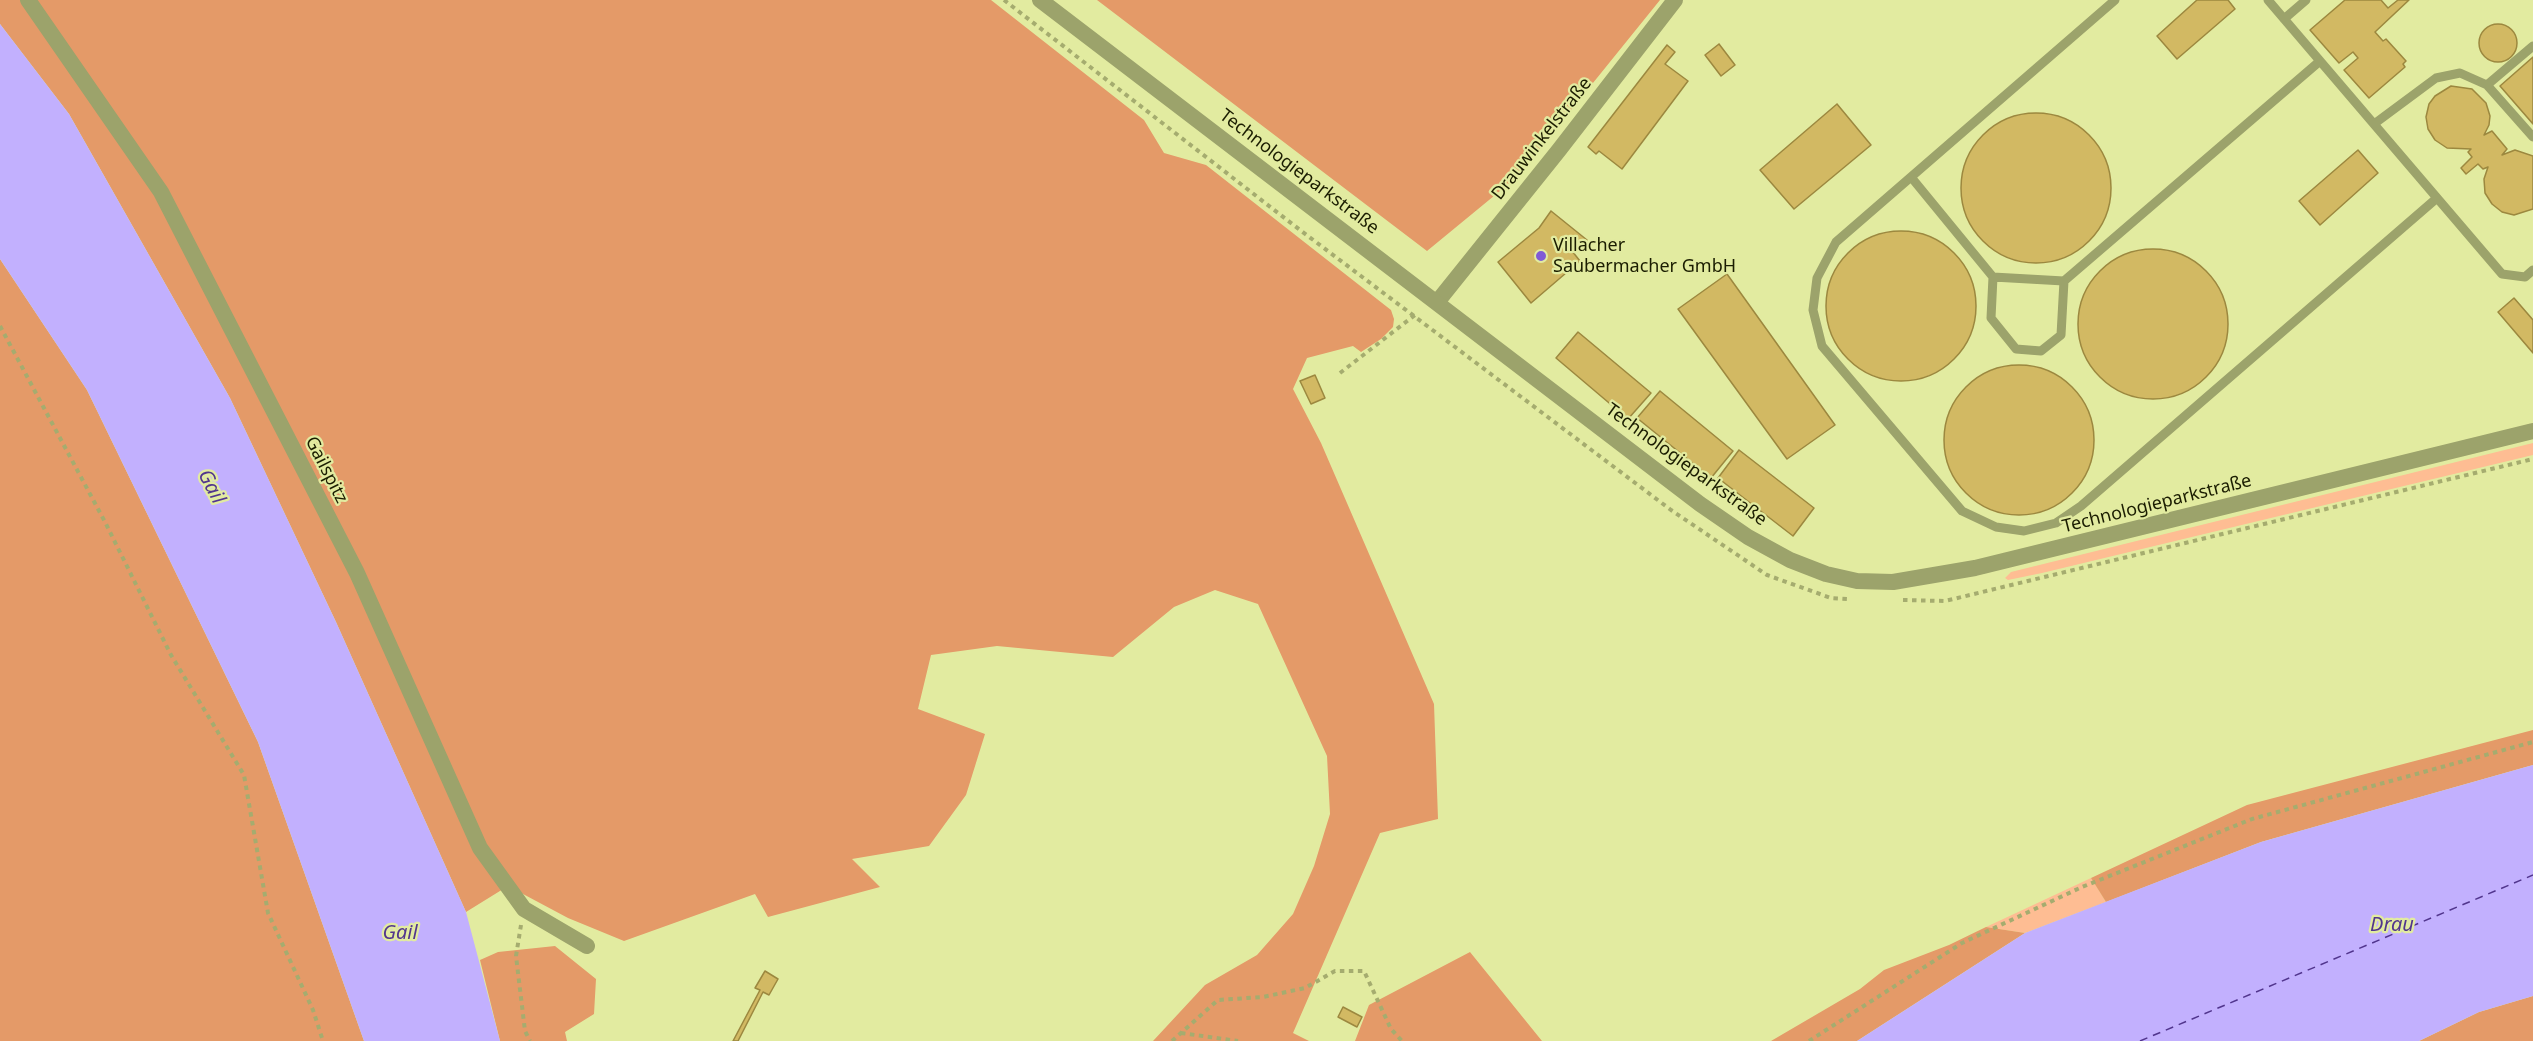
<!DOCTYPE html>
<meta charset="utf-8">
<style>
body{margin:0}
canvas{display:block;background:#e2eba0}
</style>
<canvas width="2533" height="1041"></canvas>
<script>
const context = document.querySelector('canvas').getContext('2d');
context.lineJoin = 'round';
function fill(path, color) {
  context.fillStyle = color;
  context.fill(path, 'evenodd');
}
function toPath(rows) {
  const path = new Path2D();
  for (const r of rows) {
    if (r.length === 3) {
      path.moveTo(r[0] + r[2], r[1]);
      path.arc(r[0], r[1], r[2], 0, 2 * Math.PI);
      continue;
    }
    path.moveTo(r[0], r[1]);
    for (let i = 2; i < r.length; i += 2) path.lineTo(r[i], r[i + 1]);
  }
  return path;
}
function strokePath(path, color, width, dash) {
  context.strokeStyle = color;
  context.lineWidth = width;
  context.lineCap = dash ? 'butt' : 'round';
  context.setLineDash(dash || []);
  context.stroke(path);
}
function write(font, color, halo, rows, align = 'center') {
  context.font = font + ' "Noto Sans",sans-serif';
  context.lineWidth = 4.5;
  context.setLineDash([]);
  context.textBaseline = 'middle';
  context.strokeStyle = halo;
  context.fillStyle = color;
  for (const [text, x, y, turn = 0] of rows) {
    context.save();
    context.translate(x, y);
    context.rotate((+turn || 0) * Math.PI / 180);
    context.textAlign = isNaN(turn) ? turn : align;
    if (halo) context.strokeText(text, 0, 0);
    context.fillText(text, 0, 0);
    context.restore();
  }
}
const green = toPath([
 [2533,443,2533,455,2042,573,2008,580,2005,578,2011,572],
 [2091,878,2106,902,2025,933,1986,927]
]);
const forest = toPath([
 [0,0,991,0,1144,120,1164,153,1206,165,1391,310,1394,319,1393,327,1381,339,1361,352,1353,346,1307,358,1293,389,1321,443,1434,704,1438,819,1380,833,1293,1033,1309,1041,1153,1041,1205,985,1257,955,1293,914,1314,866,1330,814,1327,756,1258,604,1215,590,1174,607,1113,657,997,646,931,655,918,709,985,734,966,795,929,846,852,859,880,887,768,917,755,894,624,941,568,918,508,886,466,912,336,622,230,398,69,114,0,24],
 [1097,0,1660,0,1517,177,1427,251],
 [0,259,87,390,258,742,364,1041,0,1041],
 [2533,730,2533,765,2261,842,2106,902,2091,878,2247,805],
 [1986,927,2025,933,1857,1041,1771,1041,1860,989,1884,970,1949,945],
 [555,946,596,979,594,1014,565,1032,567,1041,500,1041,480,960,498,952],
 [1470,952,1542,1041,1355,1041,1369,1005],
 [2533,996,2533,1041,2419,1041,2479,1012]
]);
const water = toPath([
 [0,24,69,114,230,398,336,622,466,912,500,1041,364,1041,258,742,87,390,0,259],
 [2533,765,2533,996,2479,1012,2419,1041,1857,1041,2025,933,2261,842]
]);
const ferry = toPath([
 [2140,1041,2533,875]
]);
const building = toPath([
 [2197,0,2228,0,2235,9,2177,59,2157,36,2197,0],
 [2345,0,2381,0,2388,8,2398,0,2409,0,2375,32,2383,41,2386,39,2406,61,2403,64,2405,67,2369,98,2344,70,2358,58,2353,52,2339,63,2310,30,2345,0],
 [2498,43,19],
 [1719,44,1735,65,1721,76,1705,55,1719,44],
 [1667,45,1675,52,1665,64,1688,81,1622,169,1599,151,1596,154,1588,147,1667,45],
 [2533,57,2533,124,2500,86,2533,57],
 [2451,86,2472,89,2486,103,2490,116,2489,125,2484,135,2492,131,2507,149,2502,155,2515,150,2533,156,2533,209,2514,215,2502,212,2492,204,2485,193,2484,179,2488,167,2483,169,2478,164,2466,174,2461,168,2472,157,2468,152,2471,149,2447,148,2435,140,2428,129,2426,117,2429,104,2435,96,2451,86],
 [1837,104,1871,145,1794,209,1760,170,1837,104],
 [2036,188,75],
 [2358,150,2378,173,2320,225,2299,201,2358,150],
 [1551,211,1587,240,1572,251,1580,261,1531,303,1498,262,1539,228,1551,211],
 [1901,306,75],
 [2153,324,75],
 [1727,274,1835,425,1787,459,1678,309,1727,274],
 [2514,298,2533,320,2533,353,2498,312,2514,298],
 [1578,332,1651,393,1628,419,1556,358,1578,332],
 [2019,440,75],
 [1315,375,1325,398,1311,404,1300,381,1315,375],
 [1660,391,1733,451,1711,478,1637,418,1660,391],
 [1739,450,1814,508,1793,536,1718,478,1739,450],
 [765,971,778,979,769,995,763,992,738,1041,733,1041,760,990,755,988,765,971],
 [1343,1007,1362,1017,1357,1027,1338,1017,1343,1007]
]);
const path = toPath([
 [1004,0,1300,230,1671,510,1767,575,1831,598,1848,599],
 [0,326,105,522,171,655,244,775,268,913,313,1010,323,1041],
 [1340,373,1415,315],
 [1903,600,1945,601,2533,459],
 [521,925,516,956,525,1031,530,1041],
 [1181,1033,1238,1041],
 [1172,1041,1218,1000,1263,997,1305,988,1335,971,1364,971,1391,1029,1402,1041],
 [1809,1041,1962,943,2082,887,2252,819,2533,742]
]);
const service = toPath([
 [2115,0,1836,242,1817,278,1813,310,1822,346,1962,511,1996,527,2024,531,2056,523,2081,506,2437,198],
 [2268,0,2502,274,2525,277,2533,270],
 [2284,19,2306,0],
 [2487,85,2533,46],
 [2374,124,2436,78,2460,73,2487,85,2533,137],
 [1911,177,1993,277,1991,318,2016,349,2041,351,2061,335,2064,281,2320,61],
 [1993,277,2064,281]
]);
const minor = toPath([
 [28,0,161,192,357,573,480,848,524,909,587,946],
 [1438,301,1559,150,1675,0]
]);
const tertiary = toPath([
 [1040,0,1700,504,1748,537,1790,560,1826,574,1857,581,1893,582,1975,568,2533,431]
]);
const markers = [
 [1541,256,6,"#805bd5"]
];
const streetNames = [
 ["Drauwinkelstraße",1542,139,-52],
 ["Technologieparkstraße",1299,172,37],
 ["Technologieparkstraße",1686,465,36],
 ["Gailspitz",326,470,63],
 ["Technologieparkstraße",2157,504,-14]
];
const poiNames = [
 ["Villacher",1553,246],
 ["Saubermacher GmbH",1553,267]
];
const waterNames = [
 ["Gail",211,487,62],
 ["Drau",2392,925],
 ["Gail",400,933]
];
fill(green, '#febd93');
fill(forest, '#e49a68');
fill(water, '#c2b0fe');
strokePath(ferry, '#51358d', 1.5, [8, 6]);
fill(building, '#d2b963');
strokePath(building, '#9c883f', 1.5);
strokePath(path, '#a5ac6f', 4, [4.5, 4.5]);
strokePath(service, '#9ca36b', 9);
strokePath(minor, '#9ca36b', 16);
strokePath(tertiary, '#9ca36b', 16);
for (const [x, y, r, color] of markers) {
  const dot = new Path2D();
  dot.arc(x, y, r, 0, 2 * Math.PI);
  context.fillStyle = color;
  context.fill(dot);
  strokePath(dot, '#e2eba0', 2);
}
write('18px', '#1b1d01', '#e2eba0', streetNames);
write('18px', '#1b1d01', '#e2eba0', poiNames, 'left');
write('italic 20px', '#51358d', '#e2eba0', waterNames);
</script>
